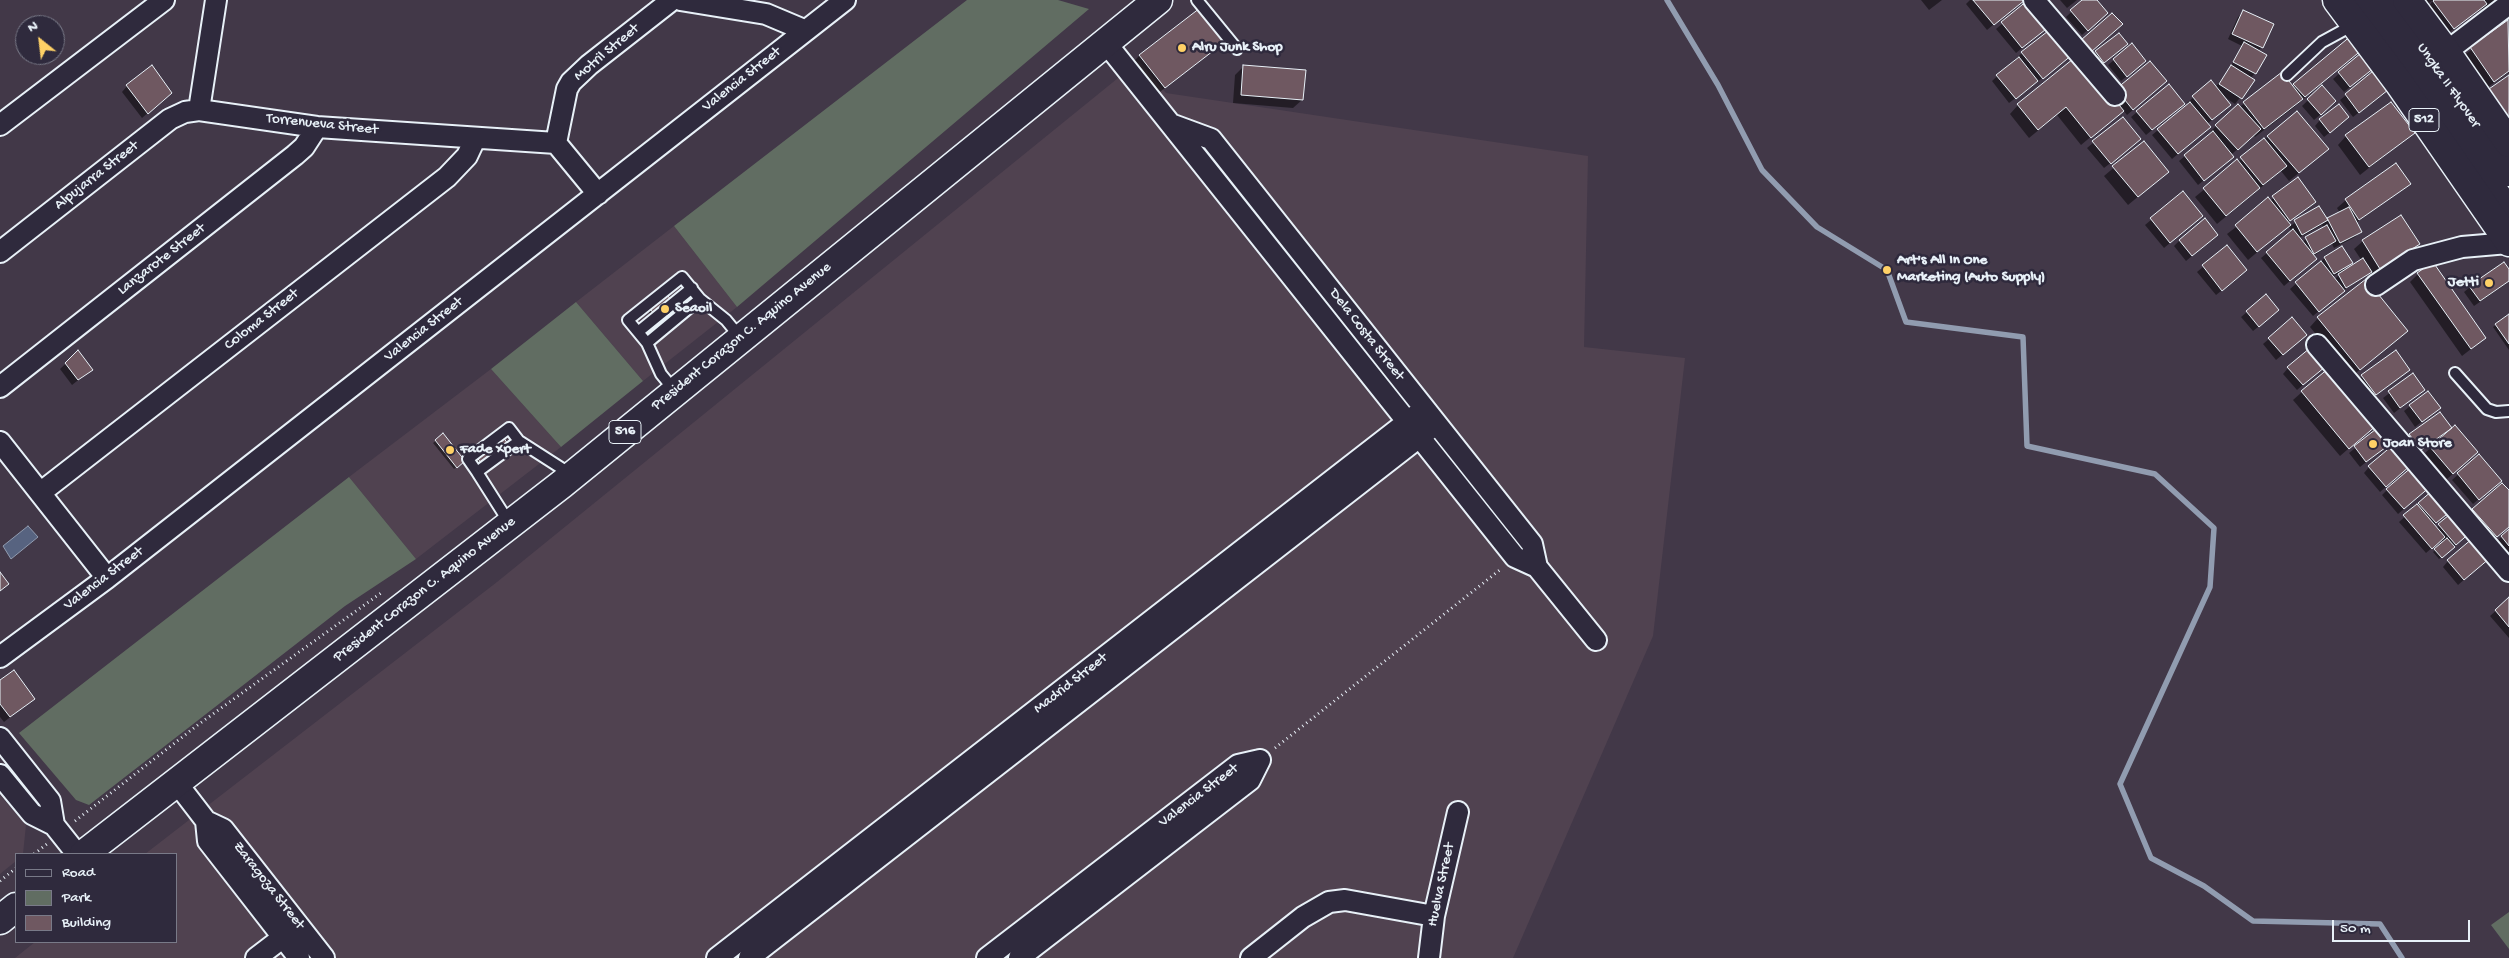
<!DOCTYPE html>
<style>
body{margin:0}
#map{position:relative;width:2509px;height:958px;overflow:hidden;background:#423848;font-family:"Gochi Hand",sans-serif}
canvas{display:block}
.legend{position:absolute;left:15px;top:853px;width:162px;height:90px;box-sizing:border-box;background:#2f2a3d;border:1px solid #797a88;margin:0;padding:6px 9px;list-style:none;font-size:15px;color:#e8f1f8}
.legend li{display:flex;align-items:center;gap:10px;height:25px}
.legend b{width:25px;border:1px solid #797a88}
.north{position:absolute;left:15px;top:15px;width:50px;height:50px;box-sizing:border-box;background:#2f2a3d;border:1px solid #797a88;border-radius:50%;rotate:331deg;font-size:14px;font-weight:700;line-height:20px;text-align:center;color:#e8f1f8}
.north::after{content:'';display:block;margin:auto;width:18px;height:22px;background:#ffd166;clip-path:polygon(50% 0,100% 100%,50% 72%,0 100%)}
.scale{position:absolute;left:2332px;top:920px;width:138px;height:22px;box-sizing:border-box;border:2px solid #e8f1f8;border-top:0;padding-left:6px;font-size:15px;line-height:18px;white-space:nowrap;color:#e8f1f8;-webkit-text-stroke:4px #2f2a3d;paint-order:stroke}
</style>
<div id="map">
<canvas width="2509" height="958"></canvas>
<ul class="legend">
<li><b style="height:6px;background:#2f2a3d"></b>Road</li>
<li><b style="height:14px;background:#616d62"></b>Park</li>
<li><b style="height:14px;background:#6f5861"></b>Building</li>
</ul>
<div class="north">N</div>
<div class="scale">50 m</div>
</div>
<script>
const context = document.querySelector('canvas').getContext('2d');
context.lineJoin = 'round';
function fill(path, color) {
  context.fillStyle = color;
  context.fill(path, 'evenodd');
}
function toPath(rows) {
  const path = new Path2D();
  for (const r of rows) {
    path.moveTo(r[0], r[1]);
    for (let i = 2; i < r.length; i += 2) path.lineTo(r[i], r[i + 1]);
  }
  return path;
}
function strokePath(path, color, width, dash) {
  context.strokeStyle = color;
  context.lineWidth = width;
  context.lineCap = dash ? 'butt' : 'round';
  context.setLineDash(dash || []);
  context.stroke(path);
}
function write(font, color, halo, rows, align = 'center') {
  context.font = font + ' "Gochi Hand",sans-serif';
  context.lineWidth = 5;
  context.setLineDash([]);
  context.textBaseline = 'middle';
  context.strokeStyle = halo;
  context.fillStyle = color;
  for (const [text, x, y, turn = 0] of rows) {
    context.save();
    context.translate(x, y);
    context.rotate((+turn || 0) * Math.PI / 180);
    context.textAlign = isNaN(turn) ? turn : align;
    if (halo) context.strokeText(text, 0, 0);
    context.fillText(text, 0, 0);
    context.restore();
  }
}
const built = toPath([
 [1139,61,1166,93,1588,156,1584,347,1685,358,1653,636,1513,958,15,958,35,942,176,942,176,854,145,854,497,582],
 [674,226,737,307,643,381,576,302],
 [491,369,561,447,416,559,349,477],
 [0,795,26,825,23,854,16,854,16,861,0,874]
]);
const green = toPath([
 [967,0,1058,0,1089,9,737,307,674,226],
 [576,302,643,381,561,447,491,369],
 [349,477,416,559,345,606,89,805,76,800,19,733],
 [2509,912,2509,949,2491,925]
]);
const water = toPath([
 [28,526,38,537,11,559,3,546,28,526]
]);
const shadow = toPath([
 [1921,0,1942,0,1929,10],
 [1970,0,2023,0,1987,30,1966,4],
 [2060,0,2077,0,2067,8],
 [2084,0,2096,0,2101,18,2082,35,2066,17],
 [2408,0,2433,0,2417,12],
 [2433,0,2496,0,2483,10,2481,8,2448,33,2428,8],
 [2028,2,2042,32,2016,53,1996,29],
 [2244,12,2262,47,2258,51,2255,73,2250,79,2253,81,2235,104,2223,96,2224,110,2207,124,2204,132,2172,159,2152,135,2189,105,2187,103,2211,82,2215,88,2230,68,2242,46,2228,39,2238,17],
 [2508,22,2509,72,2485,89,2462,57],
 [1224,41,1156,95,1131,64,1140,55],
 [2121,50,2098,67,2091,58,2096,52],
 [2022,53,2066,60,2009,103,1992,81],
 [2356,54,2293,108,2255,137,2253,135,2231,155,2226,162,2198,185,2179,161,2213,133,2211,131,2216,126,2281,74,2292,87],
 [2361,55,2367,73,2344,92,2333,79],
 [2114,60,2145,61,2121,81,2108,65],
 [1244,66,1302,100,1293,108,1233,103,1235,75],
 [2373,73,2380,96,2353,117,2340,100],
 [127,86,165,98,142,118,122,92],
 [2169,86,2178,109,2146,135,2131,117],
 [2160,87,2127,115,2123,110,2081,145,2057,115,2029,138,2010,114,2018,105,2110,96],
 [2322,87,2329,107,2314,120,2302,106],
 [2297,113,2318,157,2289,181,2281,171,2217,224,2195,197],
 [2123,118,2134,145,2104,168,2087,148],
 [2320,120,2342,123,2324,137,2315,126],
 [2413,133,2360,175,2338,145,2346,136],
 [2144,142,2168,172,2128,205,2104,176],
 [2298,179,2309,207,2287,223,2290,226,2319,208,2327,221,2340,213,2337,208,2346,200,2409,183,2356,223,2360,232,2355,237,2334,248,2332,244,2313,256,2310,264,2284,286,2261,258,2292,232,2288,226,2248,260,2227,234],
 [2322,225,2324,228,2302,242,2299,238],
 [2183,193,2196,221,2164,248,2145,225],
 [2180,240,2211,240,2186,261,2174,246],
 [2363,241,2418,244,2410,252,2372,277,2369,273,2343,291,2313,316,2290,289,2325,258,2342,248,2351,262,2343,271,2332,277,2334,280,2342,272,2362,261,2354,249],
 [2226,247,2240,276,2216,295,2197,272],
 [2509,271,2507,283,2474,306,2464,292,2470,287],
 [2418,274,2485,338,2462,356,2410,282],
 [643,305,683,316,665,332],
 [2247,312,2272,316,2253,331,2241,317],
 [2509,315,2509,350,2493,327],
 [2318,318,2406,331,2351,377,2310,327],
 [2292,319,2299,341,2276,360,2263,344],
 [2395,351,2409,370,2370,400,2356,381],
 [78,352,91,370,72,385,60,369],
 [2288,368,2318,372,2297,390,2283,374],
 [2413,375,2424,390,2394,413,2383,398],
 [2302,392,2376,425,2340,456,2293,400],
 [2428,392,2439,408,2415,427,2404,411],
 [2439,413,2471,458,2447,479,2425,453,2441,438,2440,436,2415,455,2405,441],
 [2380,428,2385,447,2360,467,2349,453],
 [498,432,484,472,470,452],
 [443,435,463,461,454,469,433,443],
 [2479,456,2494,486,2473,504,2452,480],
 [2369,467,2404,471,2380,492,2364,473],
 [2387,490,2424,492,2398,514,2382,495],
 [2433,491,2443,516,2433,525,2436,528,2454,512,2465,537,2439,559,2433,552,2444,542,2441,540,2426,553,2399,522],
 [2509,492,2509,526,2487,545,2464,518,2473,510],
 [2509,530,2509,558,2496,542],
 [2448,561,2483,563,2458,585,2443,567],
 [2509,599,2509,638,2490,616],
 [0,682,27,704,4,722,0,717]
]);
const stream = toPath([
 [1667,0,1718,85,1762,170,1817,227,1887,270,1906,322,2023,337,2027,446,2155,474,2214,528,2210,587,2120,784,2151,858,2204,886,2253,921,2380,924,2402,958]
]);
const building = toPath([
 [1973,0,2025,0,1994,25,1973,0],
 [2028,0,2050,26,2022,48,2001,22,2028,0],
 [2082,0,2097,0,2108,13,2088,31,2070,10,2082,0],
 [2434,0,2484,0,2487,4,2454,29,2433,1,2434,0],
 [1200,8,1226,41,1165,88,1139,55,1200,8],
 [2243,10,2274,24,2263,48,2232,34,2243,10],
 [2112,13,2123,24,2091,52,2081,40,2112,13],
 [2508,20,2509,71,2494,82,2470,47,2508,20],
 [2052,28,2073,54,2043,79,2021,52,2052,28],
 [2119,33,2128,44,2104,63,2095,51,2119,33],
 [2352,35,2363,49,2305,97,2293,84,2352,35],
 [2244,42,2267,55,2256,74,2233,62,2244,42],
 [2132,43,2146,61,2127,77,2113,59,2132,43],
 [2361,53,2374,68,2350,87,2338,72,2361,53],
 [2078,55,2124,111,2091,138,2066,107,2038,130,2017,104,2078,55],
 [2019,57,2038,81,2016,99,1996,75,2019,57],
 [2150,61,2167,81,2133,110,2116,89,2150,61],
 [152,65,172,93,148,114,126,85,152,65],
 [1243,65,1306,70,1303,100,1241,95,1243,65],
 [2231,65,2255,80,2242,99,2219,84,2231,65],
 [2373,71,2388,90,2359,113,2345,94,2373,71],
 [2282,72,2303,99,2264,129,2243,102,2282,72],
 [2509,75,2509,123,2486,91,2509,75],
 [2211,80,2231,105,2212,120,2192,96,2211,80],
 [2169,84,2185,104,2152,130,2136,111,2169,84],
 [2322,85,2336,101,2321,115,2307,99,2322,85],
 [2190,102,2211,127,2178,154,2157,129,2190,102],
 [2391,102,2415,133,2369,167,2345,135,2391,102],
 [2238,104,2261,129,2238,150,2215,125,2238,104],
 [2339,104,2349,117,2330,133,2319,119,2339,104],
 [2297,111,2329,149,2299,173,2267,136,2297,111],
 [2123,117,2141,139,2111,164,2092,141,2123,117],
 [2213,131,2234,157,2204,181,2184,155,2213,131],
 [2264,138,2287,166,2263,185,2240,157,2264,138],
 [2144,141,2169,172,2138,197,2112,166,2144,141],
 [2237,159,2260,188,2226,216,2203,188,2237,159],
 [2396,163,2411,184,2359,220,2345,199,2396,163],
 [2298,177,2316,202,2290,221,2272,196,2298,177],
 [2183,191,2203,216,2170,243,2150,218,2183,191],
 [2268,197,2291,225,2257,252,2235,225,2268,197],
 [2319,206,2328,220,2302,235,2294,220,2319,206],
 [2349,207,2362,232,2340,243,2327,218,2349,207],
 [2401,215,2420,244,2380,269,2362,240,2401,215],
 [2205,218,2218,235,2192,256,2179,240,2205,218],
 [2327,225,2336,241,2314,254,2305,237,2327,225],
 [2293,229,2317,259,2290,281,2266,252,2293,229],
 [2227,245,2247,270,2222,291,2202,265,2227,245],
 [2342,246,2353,263,2334,274,2324,257,2342,246],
 [2363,258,2372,272,2346,288,2338,274,2363,258],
 [2321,261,2345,291,2319,312,2295,282,2321,261],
 [2433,262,2486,338,2471,349,2417,273,2433,262],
 [2504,262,2509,269,2509,281,2480,301,2469,286,2504,262],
 [2366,279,2408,331,2360,370,2317,317,2366,279],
 [661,288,685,316,668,330,644,302,661,288],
 [2266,294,2279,310,2259,327,2246,311,2266,294],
 [2509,314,2509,344,2495,324,2509,314],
 [2292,317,2307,335,2283,355,2268,338,2292,317],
 [2310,348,2325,367,2303,385,2287,367,2310,348],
 [78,350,93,370,78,380,65,363,78,350],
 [2396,350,2410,370,2376,395,2361,375,2396,350],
 [2329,368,2377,425,2349,449,2301,391,2329,368],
 [2413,373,2425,390,2400,408,2388,391,2413,373],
 [2428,391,2441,408,2422,422,2409,405,2428,391],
 [2440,412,2452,428,2421,450,2409,434,2440,412],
 [2455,425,2478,452,2453,474,2430,447,2455,425],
 [2380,426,2393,442,2366,462,2354,446,2380,426],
 [498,430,513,451,486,470,471,449,498,430],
 [443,433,465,461,457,468,435,440,443,433],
 [2393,445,2411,465,2386,487,2368,466,2393,445],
 [2479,454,2502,481,2479,500,2457,473,2479,454],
 [2413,466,2431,486,2404,509,2386,489,2413,466],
 [2502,483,2509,490,2509,527,2497,537,2472,509,2502,483],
 [2433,490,2451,511,2436,523,2418,503,2433,490],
 [2417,504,2445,537,2432,549,2403,515,2417,504],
 [2454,511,2472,531,2456,545,2438,524,2454,511],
 [2509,529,2509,546,2501,536,2509,529],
 [2447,538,2455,547,2442,558,2434,549,2447,538],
 [2473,538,2490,558,2464,580,2447,560,2473,538],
 [0,572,9,584,0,591,0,572],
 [2509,597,2509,627,2495,610,2509,597],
 [14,670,35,699,10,717,0,704,0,680,14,670]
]);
const path = toPath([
 [1275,748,1501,569],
 [75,821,199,724,381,593],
 [34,854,47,844],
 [0,881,16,868]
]);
const service = toPath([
 [1197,0,1237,49],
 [2287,75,2322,42,2355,24],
 [682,277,700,299,647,343,628,320,682,277],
 [700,299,726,320,740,337],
 [638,332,692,288],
 [647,343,661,374,675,391],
 [2455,373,2487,409,2496,412,2509,411],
 [509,428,519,441,477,472,468,459,509,428],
 [519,441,572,475],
 [477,472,510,524]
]);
const minor = toPath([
 [680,0,766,14,804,30],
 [2034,0,2115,95],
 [1106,43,1515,557,1537,567,1596,640],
 [2446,52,2509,4],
 [199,110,216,0],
 [0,125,164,0],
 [1173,125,1211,139,1532,544,1537,567],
 [556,143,567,89,571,82,589,65,672,0],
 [556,143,598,194],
 [0,252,170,119,185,112,199,110,317,127,556,143],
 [2376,285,2413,260,2462,247,2509,243],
 [2317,345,2509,571],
 [0,387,295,155,304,147,317,127],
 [0,442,107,578],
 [40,493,447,177,467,156,475,139],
 [0,657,107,578,845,0],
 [0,738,50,801,54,825],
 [0,775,32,814,54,825,77,854],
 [176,782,206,821,223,829,324,958],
 [206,821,208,841,299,958],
 [256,958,294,929],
 [717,958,1424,409],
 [749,958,1436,424],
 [987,958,1238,765,1260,760],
 [1019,958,1250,780,1260,760],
 [1251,958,1303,917,1329,902,1345,900,1434,916],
 [1429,958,1434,916,1458,812]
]);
const primary = toPath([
 [2357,0,2406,65,2509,213],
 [2386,0,2424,51,2509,172],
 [84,854,562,484,1158,0],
 [0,920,16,907]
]);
const trunk = toPath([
 [2337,0,2399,83,2509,242],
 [2407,0,2446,52,2509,143]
]);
const markers = [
 [1182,48,5,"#ffd166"],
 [1887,270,5,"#ffd166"],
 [2489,283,5,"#ffd166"],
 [665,309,5,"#ffd166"],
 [2373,444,5,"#ffd166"],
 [450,450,5,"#ffd166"]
];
const shields = [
 [2424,120,30],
 [625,432,32]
];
const shieldNames = [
 ["512",2424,120],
 ["516",625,432]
];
const poiNames = [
 ["Alru Junk Shop",1192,48],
 ["Art's All In One",1897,261],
 ["Marketing (Auto Supply)",1897,278],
 ["Jetti",2479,283,"right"],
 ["Seaoil",675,309],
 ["Joan Store",2383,444],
 ["Fade Xpert",460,450]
];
const streetNames = [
 ["Motril Street",607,53,-40],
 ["Valencia Street",742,80,-38],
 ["Ungka II Flyover",2448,86,55],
 ["Torrenueva Street",322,125,6],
 ["Alpujarra Street",97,176,-38],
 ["Lanzarote Street",162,260,-38],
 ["Coloma Street",262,320,-38],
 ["Valencia Street",424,330,-38],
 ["Dela Costa Street",1366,335,52],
 ["President Corazon C. Aquino Avenue",742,337,-39],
 ["Valencia Street",104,579,-37],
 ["President Corazon C. Aquino Avenue",425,590,-38],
 ["Madrid Street",1071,684,-38],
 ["Valencia Street",1199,796,-37],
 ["Huelva Street",1442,885,-78],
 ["Zaragoza Street",268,886,52]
];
fill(built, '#504250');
fill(green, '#616d62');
fill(water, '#576380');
strokePath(water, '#919cb0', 1);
fill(shadow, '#0007');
strokePath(stream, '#919cb0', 5.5);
fill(building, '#6f5861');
strokePath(building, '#e8f1f8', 1);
strokePath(service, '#e8f1f8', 14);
strokePath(minor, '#e8f1f8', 24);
strokePath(primary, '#e8f1f8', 31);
strokePath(trunk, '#e8f1f8', 31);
strokePath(path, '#e8f1f8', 3, [1, 4]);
strokePath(service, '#2f2a3d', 10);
strokePath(minor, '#2f2a3d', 20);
strokePath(primary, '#2f2a3d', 28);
strokePath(trunk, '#2f2a3d', 28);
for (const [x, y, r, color] of markers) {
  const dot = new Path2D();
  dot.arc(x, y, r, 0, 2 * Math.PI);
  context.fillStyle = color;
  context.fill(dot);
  strokePath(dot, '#2f2a3d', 2);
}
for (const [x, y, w] of shields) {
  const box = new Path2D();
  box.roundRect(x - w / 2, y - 11.5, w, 23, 4);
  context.fillStyle = '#2f2a3d';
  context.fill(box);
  strokePath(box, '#e8f1f8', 1);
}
write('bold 14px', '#e8f1f8', null, shieldNames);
write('bold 15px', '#e8f1f8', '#2f2a3d', poiNames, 'left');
write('15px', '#e8f1f8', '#2f2a3d', streetNames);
</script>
